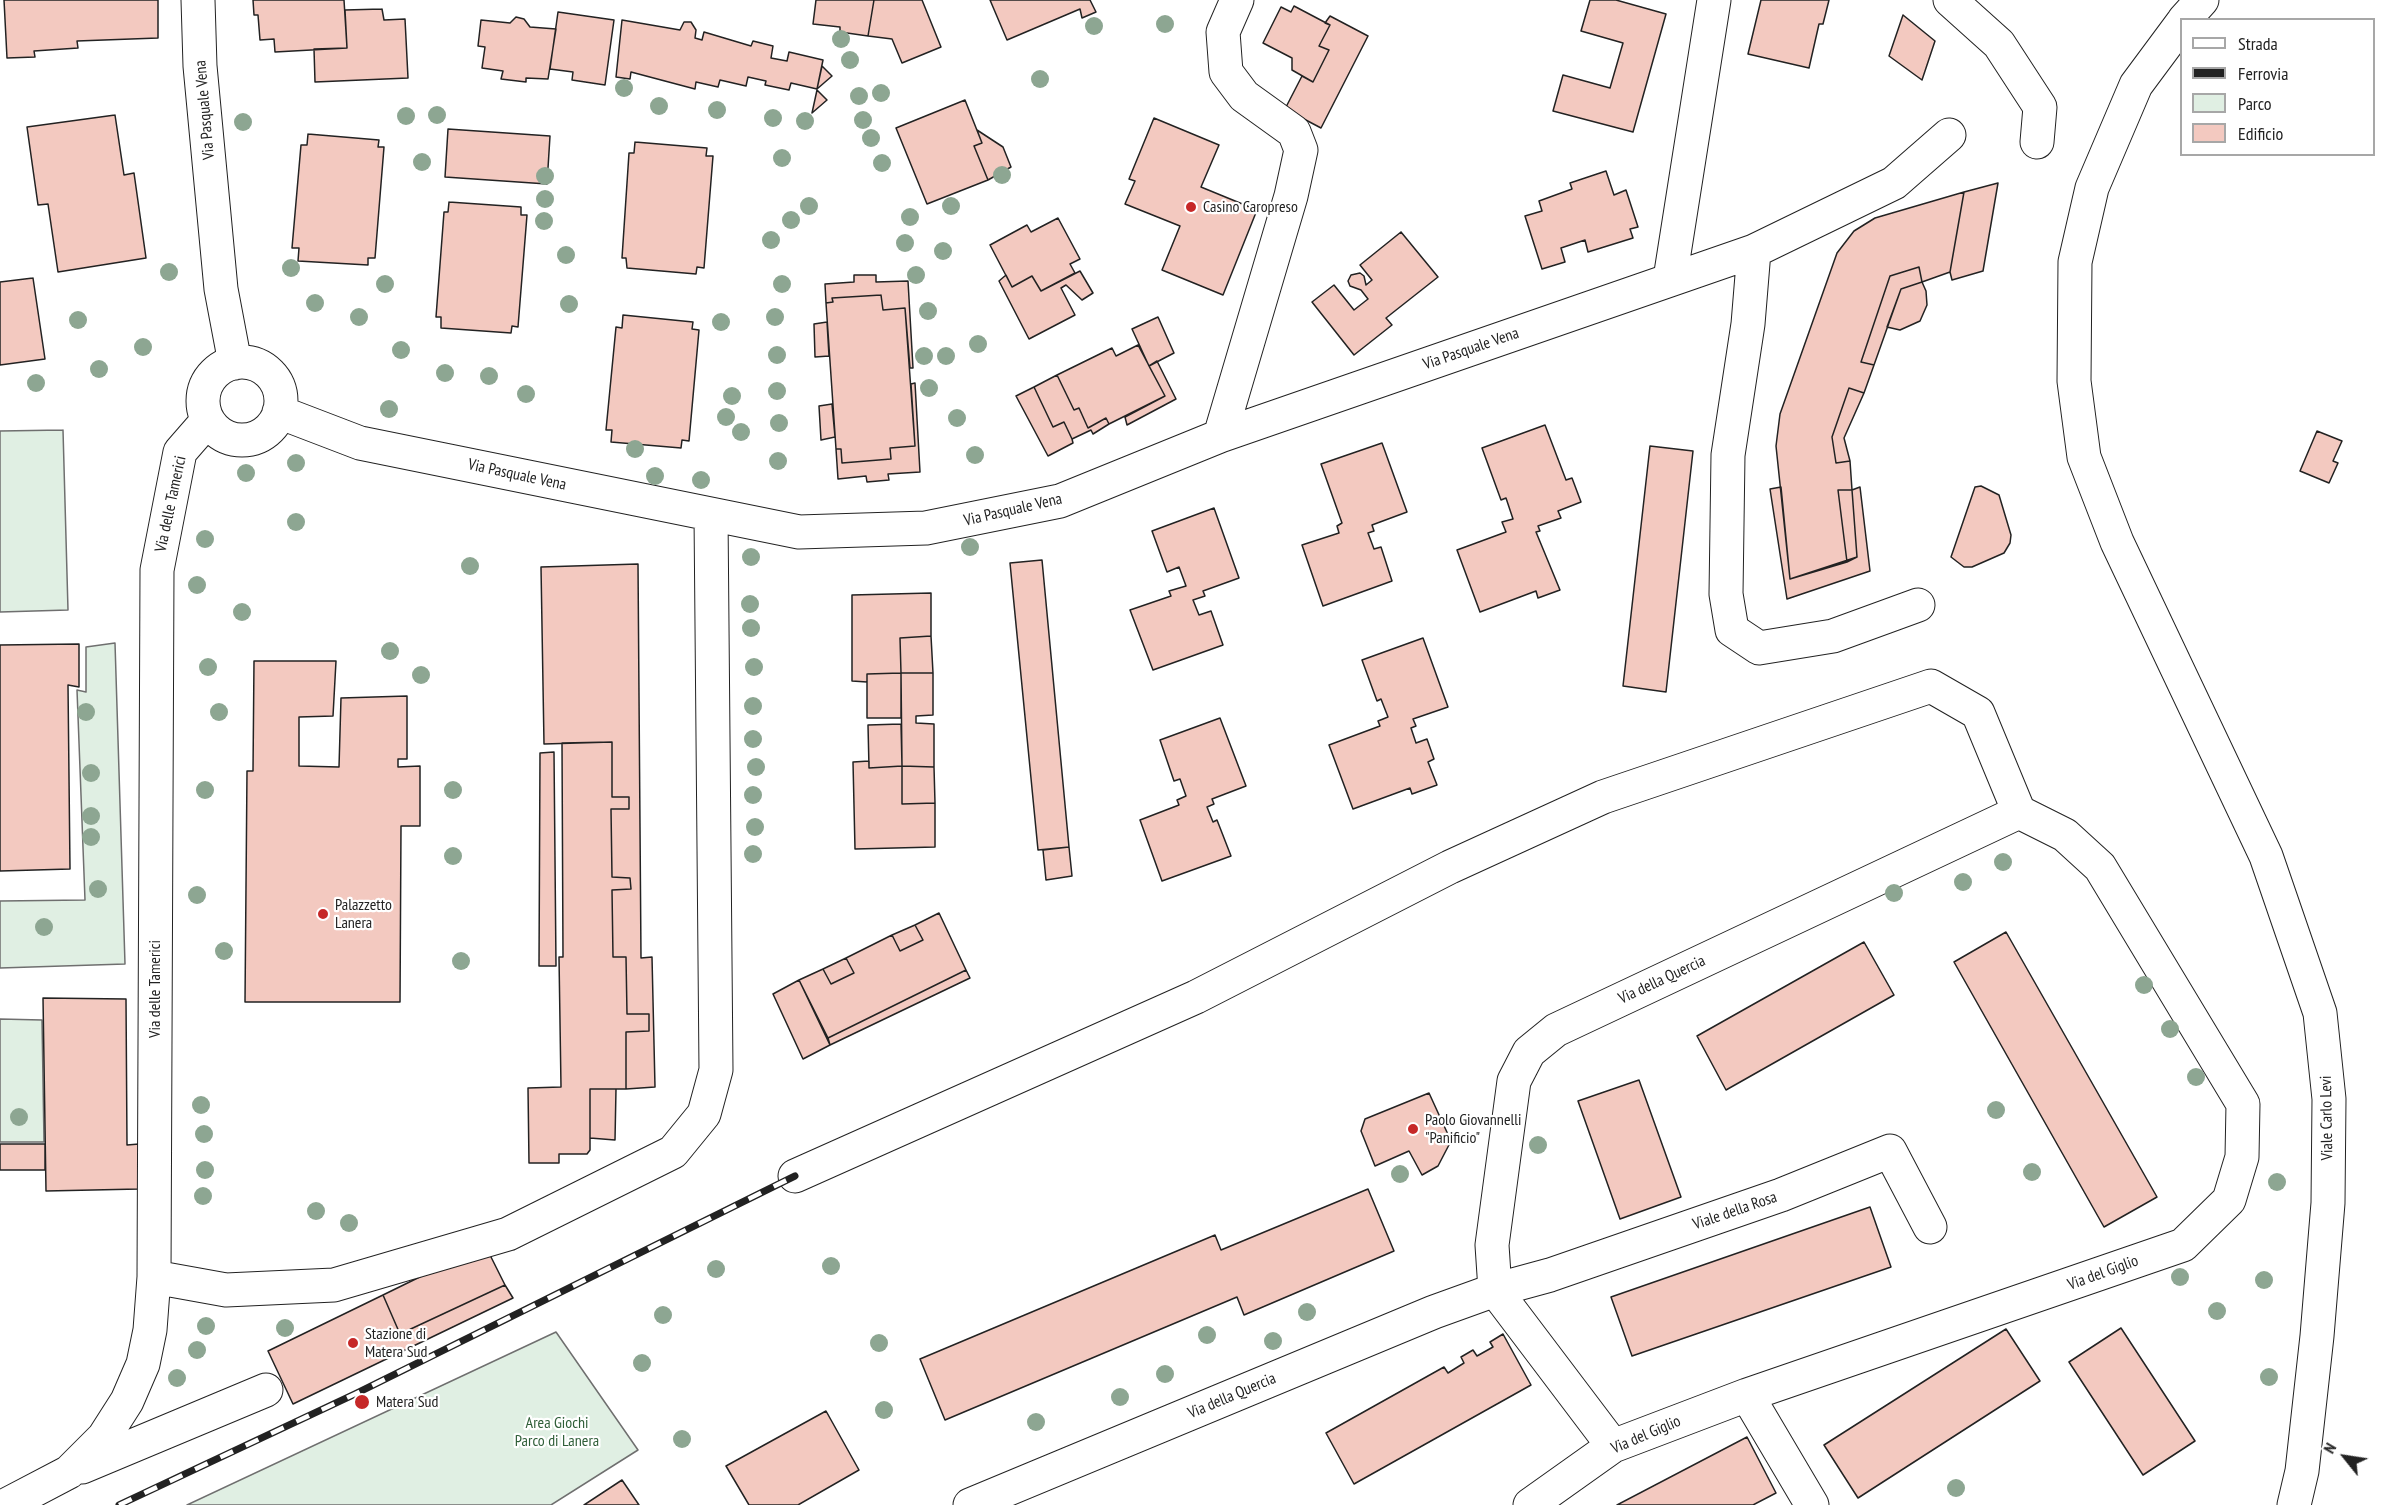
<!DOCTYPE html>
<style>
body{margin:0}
#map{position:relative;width:2393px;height:1505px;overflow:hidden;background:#fff;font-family:"PT Sans Narrow",sans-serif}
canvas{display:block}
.legend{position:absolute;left:2180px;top:18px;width:195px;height:138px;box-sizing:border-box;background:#fff;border:2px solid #a7a7a7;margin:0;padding:8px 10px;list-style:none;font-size:18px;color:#222}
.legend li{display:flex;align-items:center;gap:12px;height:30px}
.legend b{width:30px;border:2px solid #a7a7a7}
.north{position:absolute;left:2315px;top:1427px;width:60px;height:60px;-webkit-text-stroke:4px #fff;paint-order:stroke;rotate:300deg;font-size:16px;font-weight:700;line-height:24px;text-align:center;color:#222}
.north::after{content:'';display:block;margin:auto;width:21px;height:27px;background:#222;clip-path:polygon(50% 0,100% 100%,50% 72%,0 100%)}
</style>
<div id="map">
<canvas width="2393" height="1505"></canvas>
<ul class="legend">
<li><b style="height:8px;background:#fff"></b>Strada</li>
<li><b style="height:8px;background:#222"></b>Ferrovia</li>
<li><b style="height:16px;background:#e0efe3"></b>Parco</li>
<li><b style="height:16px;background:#f3c9c0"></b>Edificio</li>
</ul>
<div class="north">N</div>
</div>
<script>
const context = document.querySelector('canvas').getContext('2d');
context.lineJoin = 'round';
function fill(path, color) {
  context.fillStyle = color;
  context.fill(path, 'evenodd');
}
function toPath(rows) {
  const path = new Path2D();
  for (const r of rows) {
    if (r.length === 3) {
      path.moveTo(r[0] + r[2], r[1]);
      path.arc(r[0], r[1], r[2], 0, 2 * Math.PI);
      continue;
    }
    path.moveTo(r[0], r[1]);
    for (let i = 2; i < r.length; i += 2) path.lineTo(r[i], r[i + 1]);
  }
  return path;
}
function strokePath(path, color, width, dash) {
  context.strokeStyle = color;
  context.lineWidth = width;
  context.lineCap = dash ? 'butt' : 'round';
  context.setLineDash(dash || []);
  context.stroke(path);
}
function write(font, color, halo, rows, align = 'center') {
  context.font = font + ' "PT Sans Narrow",sans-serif';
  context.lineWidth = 4.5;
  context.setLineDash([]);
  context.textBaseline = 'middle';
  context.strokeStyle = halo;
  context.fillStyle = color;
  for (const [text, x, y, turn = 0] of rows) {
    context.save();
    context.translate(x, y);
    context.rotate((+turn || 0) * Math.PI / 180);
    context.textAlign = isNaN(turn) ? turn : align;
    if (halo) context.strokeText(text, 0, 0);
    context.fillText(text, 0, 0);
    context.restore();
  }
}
const green = toPath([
 [63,430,68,610,0,612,0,431,63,430],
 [115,643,125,964,0,968,0,901,85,900,77,690,86,692,86,647,115,643],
 [0,1019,42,1020,44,1142,0,1142,0,1019],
 [556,1332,638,1450,551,1505,187,1505,556,1332]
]);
const building = toPath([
 [4,0,158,0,158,38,77,41,78,48,34,51,35,57,7,58,4,0],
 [253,0,344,0,347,48,275,52,274,39,260,40,258,15,254,15,253,0],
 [816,0,874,0,868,36,840,32,840,27,813,24,816,0],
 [874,0,922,0,941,47,902,63,892,39,868,36,874,0],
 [990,0,1090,0,1096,12,1082,18,1080,9,1007,40,990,0],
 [1590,0,1616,0,1666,14,1633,132,1553,111,1563,75,1610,88,1623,43,1581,31,1590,0],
 [1761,0,1829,0,1823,24,1819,24,1809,68,1748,54,1761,0],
 [1294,6,1330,25,1319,46,1329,50,1313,82,1292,70,1292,58,1263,43,1281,7,1291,12,1294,6],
 [382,9,384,20,405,19,408,78,315,82,314,49,347,48,345,10,382,9],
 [558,12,614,20,605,85,572,80,573,72,550,69,558,12],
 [1903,15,1935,41,1922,80,1889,56,1903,15],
 [1330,16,1368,36,1321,128,1285,109,1302,76,1313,82,1329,50,1319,46,1330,25,1325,23,1330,16],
 [516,17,524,19,530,27,556,29,548,79,526,78,526,82,501,79,503,71,482,68,485,47,478,46,481,20,510,23,516,17],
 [622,20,680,30,684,22,691,22,696,30,695,38,702,40,704,32,751,46,753,41,773,46,771,58,787,61,789,52,823,60,817,89,791,83,789,90,765,85,766,81,748,77,746,86,720,80,718,87,696,82,695,89,631,72,630,79,616,77,622,20],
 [822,66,832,76,817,89,822,66],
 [817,90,827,100,812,113,817,90],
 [965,100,982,143,974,146,988,180,927,204,896,128,965,100],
 [115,115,124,175,134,173,146,258,58,272,48,204,38,205,27,127,115,115],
 [1154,118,1219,145,1201,187,1257,210,1223,295,1162,270,1180,226,1125,204,1135,181,1129,179,1154,118],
 [448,129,550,136,547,184,445,177,448,129],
 [977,130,1003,147,1011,167,988,180,974,146,982,143,977,130],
 [308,134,379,140,378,147,384,147,375,258,368,258,368,265,298,261,299,248,292,248,301,145,307,145,308,134],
 [635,142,707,148,706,156,713,156,704,268,697,267,696,274,627,268,626,258,622,258,629,153,634,153,635,142],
 [1606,171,1614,195,1626,190,1638,227,1630,229,1633,238,1588,252,1585,240,1561,248,1565,262,1542,269,1525,216,1542,211,1539,201,1572,189,1570,183,1606,171],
 [1998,183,1983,271,1952,280,1950,272,1964,192,1998,183],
 [1964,192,1950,272,1922,282,1919,267,1890,276,1861,362,1874,365,1864,393,1849,388,1832,437,1836,463,1850,461,1852,490,1838,490,1847,562,1790,579,1776,446,1780,414,1837,253,1854,231,1875,218,1964,192],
 [449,202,521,207,521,215,527,215,518,327,512,326,511,333,441,328,441,317,436,317,444,212,448,212,449,202],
 [1058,218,1080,259,1070,264,1075,273,1041,291,1032,276,1012,287,990,245,1027,225,1031,232,1058,218],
 [1401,232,1438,277,1386,318,1392,325,1354,355,1312,302,1334,285,1354,310,1368,299,1361,290,1350,286,1348,281,1351,275,1360,273,1364,276,1366,285,1372,280,1360,265,1401,232],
 [1919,267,1922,282,1901,289,1874,365,1861,362,1890,276,1919,267],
 [1080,271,1093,293,1082,300,1066,285,1061,288,1075,315,1029,339,999,281,1006,275,1012,287,1032,276,1041,291,1080,271],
 [854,275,876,275,876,282,908,281,913,368,910,368,905,308,883,310,881,295,832,298,833,302,826,303,825,284,854,282,854,275],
 [33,278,45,359,0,365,0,282,33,278],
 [1922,282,1926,291,1927,305,1920,321,1900,330,1887,327,1901,289,1922,282],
 [881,295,883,310,905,308,915,446,890,448,891,459,842,463,841,449,836,449,826,303,833,302,832,298,881,295],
 [623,315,693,322,692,329,699,330,689,441,682,440,681,448,611,442,612,430,606,430,616,327,622,328,623,315],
 [1158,317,1174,353,1149,366,1132,329,1158,317],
 [827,322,829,356,815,357,814,324,827,322],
 [1138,345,1165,396,1109,424,1106,418,1088,428,1079,408,1074,410,1057,375,1112,348,1116,356,1138,345],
 [1157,361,1176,399,1127,425,1125,417,1165,396,1149,366,1157,361],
 [1057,375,1074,410,1079,408,1088,428,1106,418,1109,424,1093,434,1091,430,1072,439,1064,422,1053,427,1034,387,1057,375],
 [915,383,920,472,888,474,889,480,867,482,866,476,838,479,836,449,841,449,842,463,891,459,890,448,915,446,911,384,915,383],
 [1034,387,1053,427,1064,422,1072,439,1073,443,1048,456,1016,396,1034,387],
 [1849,388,1864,393,1844,438,1850,461,1836,463,1832,437,1849,388],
 [832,404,835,437,821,440,819,406,832,404],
 [1545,425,1566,480,1572,478,1581,502,1558,511,1561,518,1538,526,1540,531,1536,532,1560,590,1538,598,1536,591,1480,612,1457,550,1506,532,1502,522,1513,519,1506,498,1501,500,1482,448,1545,425],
 [2317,431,2342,441,2333,461,2338,463,2329,483,2300,471,2317,431],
 [1382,443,1407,512,1372,525,1374,531,1368,533,1374,549,1381,547,1392,581,1323,606,1302,545,1339,533,1337,526,1342,523,1321,464,1382,443],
 [1650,446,1693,451,1666,692,1623,686,1650,446],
 [1981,486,1999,495,2011,535,2010,543,2004,553,1972,567,1964,567,1951,557,1975,487,1981,486],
 [1781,487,1790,579,1857,557,1852,490,1860,487,1870,571,1787,599,1770,489,1781,487],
 [1838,490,1852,490,1857,557,1847,562,1838,490],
 [1214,508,1239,578,1203,591,1205,596,1193,600,1199,615,1211,611,1223,645,1153,670,1130,610,1171,596,1169,591,1186,586,1179,567,1167,572,1152,531,1214,508],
 [1042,560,1069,847,1038,850,1010,563,1042,560],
 [638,564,641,958,652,957,655,1087,626,1089,626,1032,649,1031,649,1014,627,1014,626,957,613,957,612,890,631,889,630,878,612,877,611,809,629,809,629,797,612,797,612,742,544,744,541,567,638,564],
 [931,593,931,636,900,638,901,673,867,674,867,682,852,681,852,595,931,593],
 [931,636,933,673,901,673,900,638,931,636],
 [1423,638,1448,707,1413,719,1416,726,1411,728,1416,743,1427,739,1434,759,1428,762,1437,785,1412,794,1410,788,1353,809,1329,745,1380,726,1378,721,1388,717,1381,699,1377,701,1362,660,1423,638],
 [79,644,79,687,68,685,70,869,0,871,0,645,79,644],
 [254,661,336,661,333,716,299,717,299,766,339,767,341,698,407,696,407,759,398,759,398,767,420,766,420,826,401,826,400,1002,245,1002,247,771,253,771,254,661],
 [901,673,933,673,933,715,916,716,916,723,934,724,934,767,902,766,901,673],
 [901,673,901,718,867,718,867,674,901,673],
 [1220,718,1246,786,1212,799,1214,804,1207,807,1213,822,1217,820,1231,856,1162,881,1140,820,1179,805,1177,800,1186,796,1180,779,1174,781,1160,740,1220,718],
 [901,724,902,766,869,768,868,725,901,724],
 [612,742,612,797,629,797,629,809,611,809,612,877,630,878,631,889,612,890,613,957,626,957,627,1014,649,1014,649,1031,626,1032,626,1089,590,1089,590,1150,587,1154,559,1154,559,1163,529,1163,528,1088,561,1087,559,957,563,957,562,743,612,742],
 [554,752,556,966,539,966,540,753,554,752],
 [869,761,869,768,902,766,902,804,935,803,935,847,855,849,853,762,869,761],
 [902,766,934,767,935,803,902,804,902,766],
 [1069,847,1072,876,1046,880,1043,850,1069,847],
 [939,913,966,970,828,1038,799,980,823,969,831,984,854,973,846,958,892,935,900,951,923,940,915,925,939,913],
 [915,925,923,940,900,951,892,935,915,925],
 [2006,932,2157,1197,2104,1227,1954,962,2006,932],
 [1864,942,1894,995,1726,1090,1697,1036,1864,942],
 [846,958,854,973,831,984,823,969,846,958],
 [966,970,970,978,830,1045,828,1038,966,970],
 [799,980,830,1045,803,1059,773,994,799,980],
 [43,998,126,999,127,1145,139,1144,139,1189,46,1191,43,998],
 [1639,1080,1681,1197,1620,1219,1578,1101,1639,1080],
 [590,1089,616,1089,615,1140,590,1138,590,1089],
 [1429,1093,1451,1141,1438,1166,1422,1175,1409,1151,1375,1166,1361,1131,1365,1119,1429,1093],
 [0,1144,45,1144,45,1170,0,1170,0,1144],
 [1368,1189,1394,1251,1244,1315,1237,1297,945,1420,920,1359,1215,1235,1221,1250,1368,1189],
 [1870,1207,1891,1267,1632,1356,1611,1297,1870,1207],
 [485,1245,505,1285,400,1334,383,1295,485,1245],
 [505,1285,513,1298,293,1404,268,1351,383,1295,400,1334,505,1285],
 [2121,1328,2195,1441,2143,1475,2069,1362,2121,1328],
 [2006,1329,2040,1381,1858,1498,1824,1445,2006,1329],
 [1503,1334,1531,1385,1354,1484,1326,1433,1444,1367,1448,1373,1464,1363,1461,1357,1473,1350,1477,1356,1493,1347,1490,1342,1503,1334],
 [826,1411,859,1470,798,1505,749,1505,726,1466,826,1411],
 [1747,1437,1776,1493,1753,1505,1617,1505,1747,1437],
 [622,1480,639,1505,584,1505,622,1480]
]);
const minor = toPath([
 [198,0,200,66,221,289,235,363],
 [1950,0,1999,44,2040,107,2037,142],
 [1754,251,1748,324,1728,455,1726,594,1732,630,1759,648,1833,636,1918,605],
 [1670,279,1714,0],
 [242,401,39],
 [279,412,360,443,799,532,926,528,1060,501,1220,436,1754,251,1894,183,1949,135],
 [1220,436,1291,196,1301,150,1294,132,1244,96,1226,72,1223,32,1237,0],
 [795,1176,1196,997,1450,867,1603,797,1931,686,1978,713,2019,812],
 [154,1277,226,1290,334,1285,508,1234,673,1152,704,1114,716,1070,711,515],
 [1747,1395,1812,1505],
 [1613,1446,1495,1290,1492,1245,1514,1081,1529,1052,1556,1030,2019,812],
 [82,1467,266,1390],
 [6,1505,69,1472,104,1437,127,1401,143,1364,150,1330,154,1277,157,570,180,452,207,421],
 [970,1505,1434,1312,1495,1290,1550,1275,1781,1195,1890,1151,1930,1227],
 [1530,1505,1613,1446,1747,1395,2183,1245,2229,1200,2242,1157,2243,1104,2100,867,2065,835,2019,812]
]);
const major = toPath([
 [2184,20,2202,0],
 [2182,23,2136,85,2092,188,2075,262,2074,381,2084,457,2117,542,2266,856,2320,1013,2329,1099,2328,1203,2317,1336,2302,1471,2294,1505]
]);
const rail = toPath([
 [119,1505,355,1394,795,1176]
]);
const trees = [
 [1165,24],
 [1094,26],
 [841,39],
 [850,60],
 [1040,79],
 [624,88],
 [881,93],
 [859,96],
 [659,106],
 [717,110],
 [437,115],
 [406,116],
 [773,118],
 [863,120],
 [805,121],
 [243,122],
 [871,138],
 [782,158],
 [422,162],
 [882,163],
 [1002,175],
 [545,176],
 [545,199],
 [809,206],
 [951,206],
 [910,217],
 [791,220],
 [544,221],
 [771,240],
 [905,243],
 [943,251],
 [566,255],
 [291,268],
 [169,272],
 [916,275],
 [385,284],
 [782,284],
 [315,303],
 [569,304],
 [928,311],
 [359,317],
 [775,317],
 [78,320],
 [721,322],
 [978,344],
 [143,347],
 [401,350],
 [777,355],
 [924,356],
 [946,356],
 [99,369],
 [445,373],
 [489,376],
 [36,383],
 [929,388],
 [777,391],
 [526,394],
 [732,396],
 [389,409],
 [726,417],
 [957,418],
 [779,423],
 [741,432],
 [635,449],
 [975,455],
 [778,461],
 [296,463],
 [246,473],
 [655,476],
 [701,480],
 [296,522],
 [205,539],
 [970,547],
 [751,557],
 [470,566],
 [197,585],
 [750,604],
 [242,612],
 [751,628],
 [390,651],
 [208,667],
 [754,667],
 [421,675],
 [753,706],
 [86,712],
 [219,712],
 [753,739],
 [756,767],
 [91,773],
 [205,790],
 [453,790],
 [753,795],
 [91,816],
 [755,827],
 [91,837],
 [753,854],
 [453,856],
 [2003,862],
 [1963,882],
 [98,889],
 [1894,893],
 [197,895],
 [44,927],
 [224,951],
 [461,961],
 [2144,985],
 [2170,1029],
 [2196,1077],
 [201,1105],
 [1996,1110],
 [19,1117],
 [204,1134],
 [1538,1145],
 [205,1170],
 [2032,1172],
 [1400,1174],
 [2277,1182],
 [203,1196],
 [316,1211],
 [349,1223],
 [831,1266],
 [716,1269],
 [2180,1277],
 [2264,1280],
 [2217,1311],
 [1307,1312],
 [663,1315],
 [206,1326],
 [285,1328],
 [1207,1335],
 [1273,1341],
 [879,1343],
 [197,1350],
 [642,1363],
 [1165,1374],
 [2269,1377],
 [177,1378],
 [1120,1397],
 [884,1410],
 [1036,1422],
 [682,1439],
 [1956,1488]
];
const markers = [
 [1191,207,6,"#c62828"],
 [323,914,6,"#c62828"],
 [1413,1129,6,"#c62828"],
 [353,1343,6,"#c62828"],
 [362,1402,8,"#c62828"]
];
const streetNames = [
 ["Via Pasquale Vena",205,110,-95],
 ["Via Pasquale Vena",1471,349,-19],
 ["Via Pasquale Vena",517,475,12],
 ["Via delle Tamerici",171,504,-78],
 ["Via Pasquale Vena",1013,510,-13],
 ["Via della Quercia",1662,980,-25],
 ["Via delle Tamerici",155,989,-90],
 ["Viale Carlo Levi",2327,1118,-91],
 ["Viale della Rosa",1735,1211,-19],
 ["Via del Giglio",2103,1273,-20],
 ["Via della Quercia",1232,1396,-23],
 ["Via del Giglio",1646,1435,-23]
];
const poiNames = [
 ["Casino Caropreso",1203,207],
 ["Palazzetto",335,905],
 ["Lanera",335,923],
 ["Paolo Giovannelli",1425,1120],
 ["\"Panificio\"",1425,1138],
 ["Stazione di",365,1334],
 ["Matera Sud",365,1352],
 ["Matera Sud",376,1402]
];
const parkNames = [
 ["Area Giochi",557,1423],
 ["Parco di Lanera",557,1441]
];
fill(green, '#e0efe3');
strokePath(green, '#6f6f6f', 1.5);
fill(building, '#f3c9c0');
strokePath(building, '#222', 1.5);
strokePath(minor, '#222', 35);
strokePath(major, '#222', 35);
strokePath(minor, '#fff', 33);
strokePath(major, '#fff', 33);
strokePath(rail, '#222', 7);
strokePath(rail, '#fff', 4.5, [14]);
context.fillStyle = '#8da692';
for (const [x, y] of trees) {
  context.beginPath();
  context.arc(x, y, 9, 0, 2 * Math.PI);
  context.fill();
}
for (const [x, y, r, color] of markers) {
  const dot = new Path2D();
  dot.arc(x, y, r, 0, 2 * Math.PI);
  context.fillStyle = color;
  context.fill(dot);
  strokePath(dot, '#fff', 2);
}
write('16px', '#222', '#fff', streetNames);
write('16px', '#222', '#fff', poiNames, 'left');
write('16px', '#2f5e38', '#fff', parkNames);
</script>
